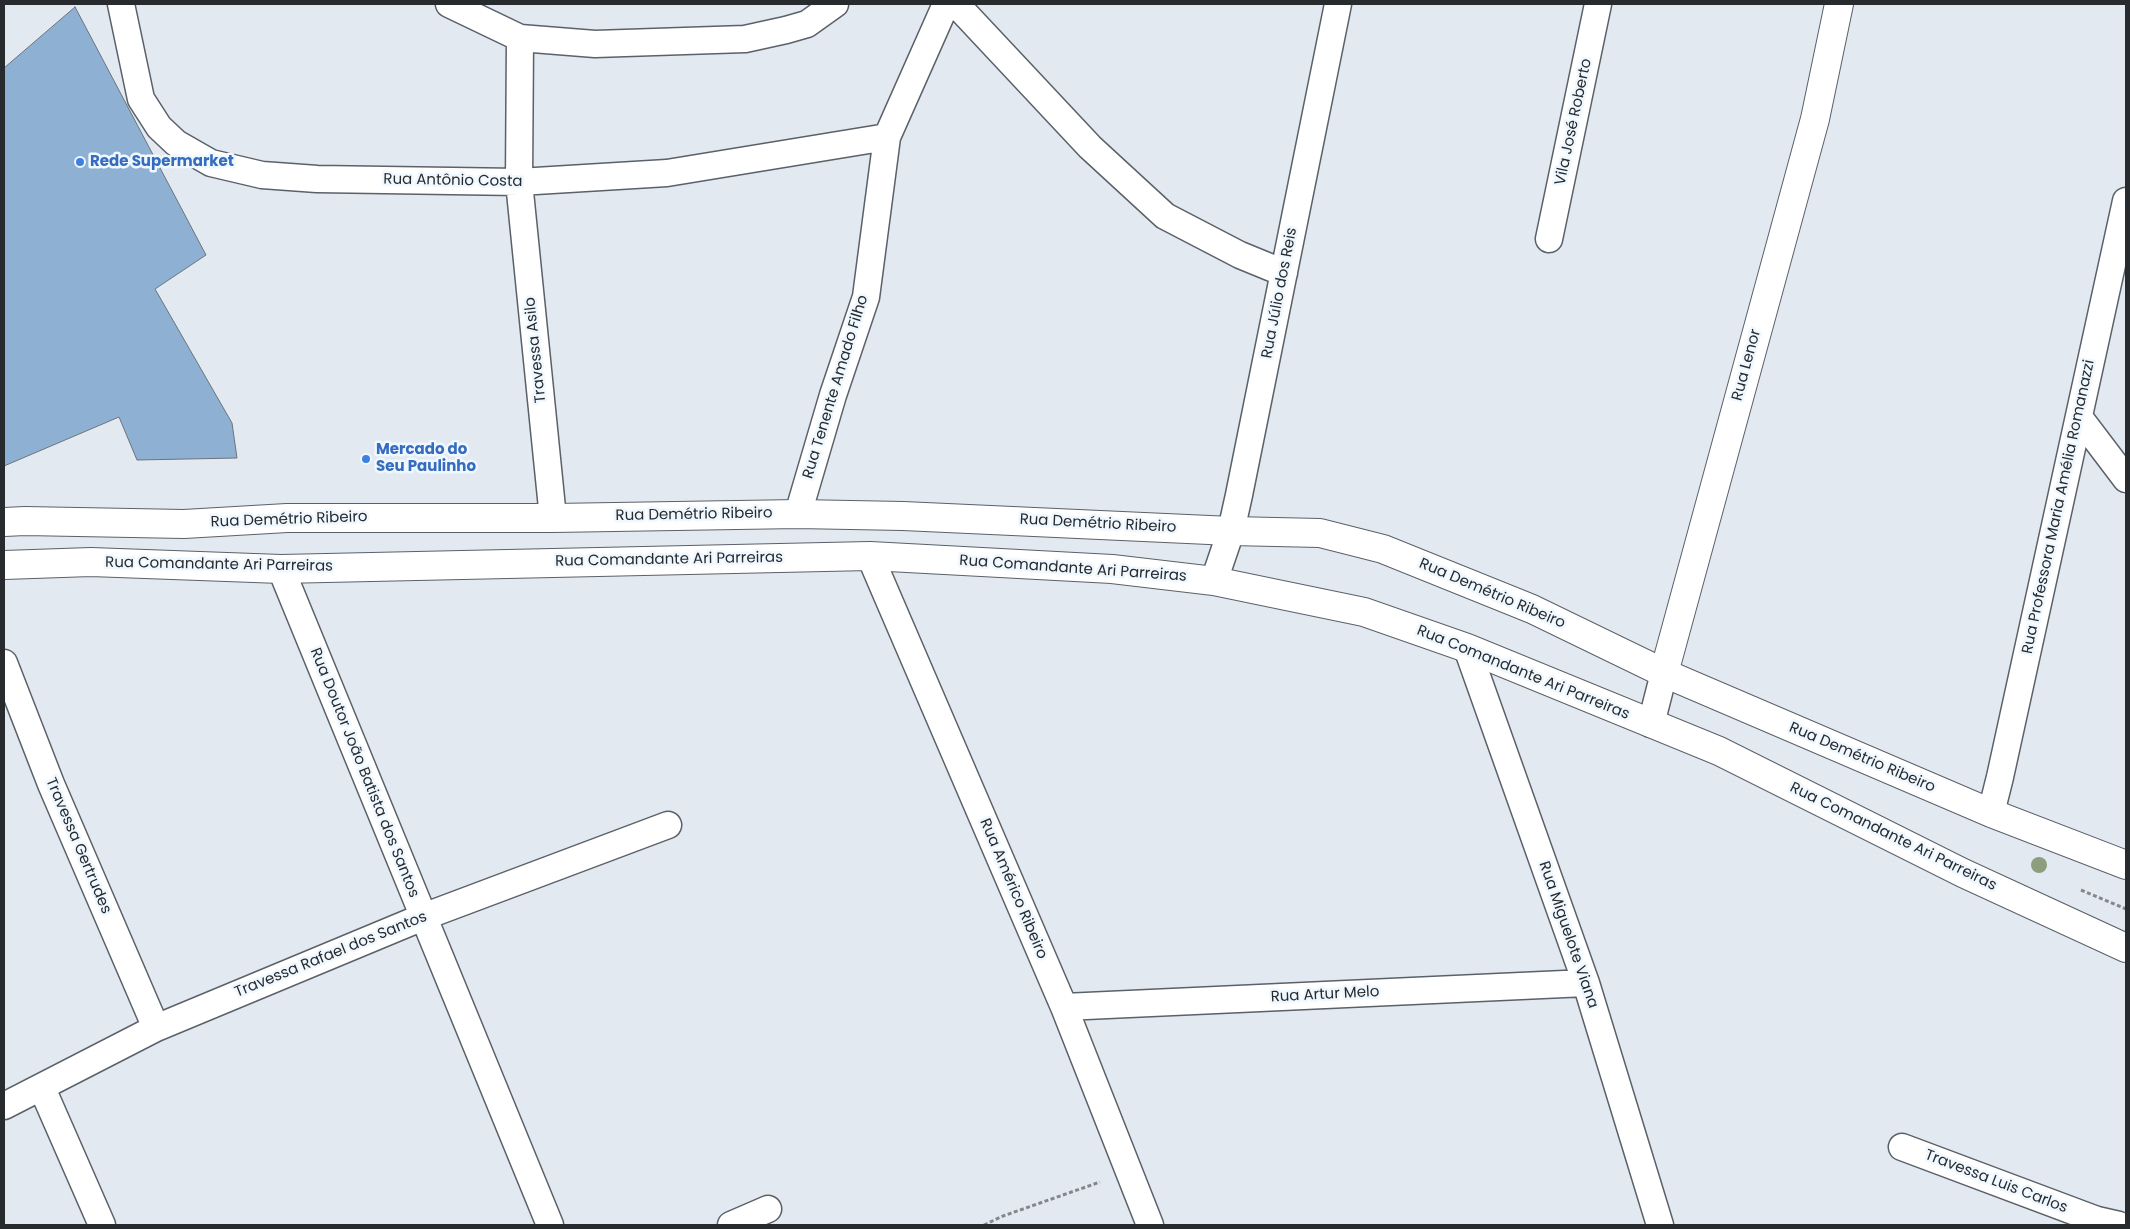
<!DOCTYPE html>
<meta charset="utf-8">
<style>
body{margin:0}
#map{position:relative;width:2130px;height:1229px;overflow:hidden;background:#e2e9f1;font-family:Poppins,sans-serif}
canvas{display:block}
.frame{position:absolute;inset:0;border:5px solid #282b2e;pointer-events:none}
</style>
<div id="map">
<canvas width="2130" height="1229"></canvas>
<div class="frame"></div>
</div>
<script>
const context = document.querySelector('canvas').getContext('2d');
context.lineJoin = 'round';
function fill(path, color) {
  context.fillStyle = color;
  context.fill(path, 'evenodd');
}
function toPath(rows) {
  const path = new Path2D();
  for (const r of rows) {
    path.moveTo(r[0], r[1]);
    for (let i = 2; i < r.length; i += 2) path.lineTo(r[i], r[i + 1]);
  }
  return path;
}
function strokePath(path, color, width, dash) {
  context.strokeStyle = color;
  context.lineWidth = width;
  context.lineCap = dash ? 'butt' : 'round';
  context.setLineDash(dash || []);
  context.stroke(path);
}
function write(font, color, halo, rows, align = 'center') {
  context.font = font + ' Poppins,sans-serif';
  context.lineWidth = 5;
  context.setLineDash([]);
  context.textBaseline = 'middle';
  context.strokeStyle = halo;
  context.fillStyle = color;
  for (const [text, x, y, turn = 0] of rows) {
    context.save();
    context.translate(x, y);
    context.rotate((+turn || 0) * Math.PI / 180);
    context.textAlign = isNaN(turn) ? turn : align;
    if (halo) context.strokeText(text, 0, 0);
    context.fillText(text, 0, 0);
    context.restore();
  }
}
const building = toPath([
 [75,7,206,255,155,289,232,423,237,458,137,460,119,417,4,466,4,68,75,7]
]);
const path = toPath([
 [2081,890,2126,909],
 [984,1225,1003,1216,1100,1182]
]);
const street = toPath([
 [121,4,141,99,159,127,176,143,211,163,262,175,317,179,519,182,667,173,887,137],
 [449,4,520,38,595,44,745,39,786,30,807,24,835,4],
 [956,4,1090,147,1165,216,1240,255,1284,273],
 [520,38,519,182,553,518],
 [1549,239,1598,4],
 [2079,417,2126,479],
 [798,514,833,395,866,297,887,137,946,4],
 [870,556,1064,1007,1150,1225],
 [281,569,550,1225],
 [1214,581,1231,531,1239,495,1338,4],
 [1467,648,1586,983,1660,1225],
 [4,663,51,784,156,1028],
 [1651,724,1664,673],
 [1991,813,2000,777,2126,201],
 [1064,1007,1586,983],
 [42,1088,102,1225],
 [4,1106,156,1028,423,917,668,825],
 [1902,1147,2097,1220,2119,1225],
 [731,1225,768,1209]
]);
const secondary = toPath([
 [1664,673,1815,119,1839,4]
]);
const primary = toPath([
 [4,522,25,521,184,524,287,518,553,518,798,514,903,516,1231,531,1320,533,1383,549,1532,609,1664,673,1991,813,2126,865],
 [4,565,91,562,281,569,870,556,1112,569,1214,581,1364,612,1467,648,1719,751,1963,873,2126,948]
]);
const trees = [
 [2039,865]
];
const markers = [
 [80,162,5,"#3f7fe0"],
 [366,459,5,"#3f7fe0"]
];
const streetNames = [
 ["Vila José Roberto",1574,122,-78],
 ["Rua Antônio Costa",453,181,1],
 ["Rua Júlio dos Reis",1280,293,-79],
 ["Travessa Asilo",536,350,-96],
 ["Rua Lenor",1747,365,-75],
 ["Rua Tenente Amado Filho",836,387,-73],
 ["Rua Professora Maria Amélia Romanazzi",2059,507,-78],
 ["Rua Demétrio Ribeiro",694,515,-1],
 ["Rua Demétrio Ribeiro",289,520,-2],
 ["Rua Demétrio Ribeiro",1098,524,3],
 ["Rua Comandante Ari Parreiras",669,560,-1],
 ["Rua Comandante Ari Parreiras",219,565,1],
 ["Rua Comandante Ari Parreiras",1073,569,4],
 ["Rua Demétrio Ribeiro",1492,594,23],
 ["Rua Comandante Ari Parreiras",1523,673,22],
 ["Rua Demétrio Ribeiro",1862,758,23],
 ["Rua Doutor João Batista dos Santos",364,773,68],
 ["Rua Comandante Ari Parreiras",1893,837,26],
 ["Travessa Gertrudes",78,846,67],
 ["Rua Américo Ribeiro",1013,889,67],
 ["Rua Miguelote Viana",1568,935,71],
 ["Travessa Rafael dos Santos",331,955,-22],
 ["Rua Artur Melo",1325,995,-3],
 ["Travessa Luis Carlos",1996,1182,21]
];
const shopNames = [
 ["Rede Supermarket",90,162],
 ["Mercado do",376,450],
 ["Seu Paulinho",376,467]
];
fill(building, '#8eb0d3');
strokePath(building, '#6c737a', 1);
strokePath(street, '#5b6168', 29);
strokePath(secondary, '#5b6168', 30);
strokePath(primary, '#5b6168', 30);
strokePath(path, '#83888d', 3, [4, 2.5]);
strokePath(street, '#fff', 26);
strokePath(secondary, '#fff', 28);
strokePath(primary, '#fff', 28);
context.fillStyle = '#8d9e7f';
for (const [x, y] of trees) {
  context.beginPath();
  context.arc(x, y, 8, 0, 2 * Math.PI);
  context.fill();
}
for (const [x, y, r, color] of markers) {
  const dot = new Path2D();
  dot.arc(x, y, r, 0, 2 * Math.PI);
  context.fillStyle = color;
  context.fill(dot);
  strokePath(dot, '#eff7ff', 2);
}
write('15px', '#282b2e', '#eff7ff', streetNames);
write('bold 15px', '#366cbe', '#eff7ff', shopNames, 'left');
</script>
